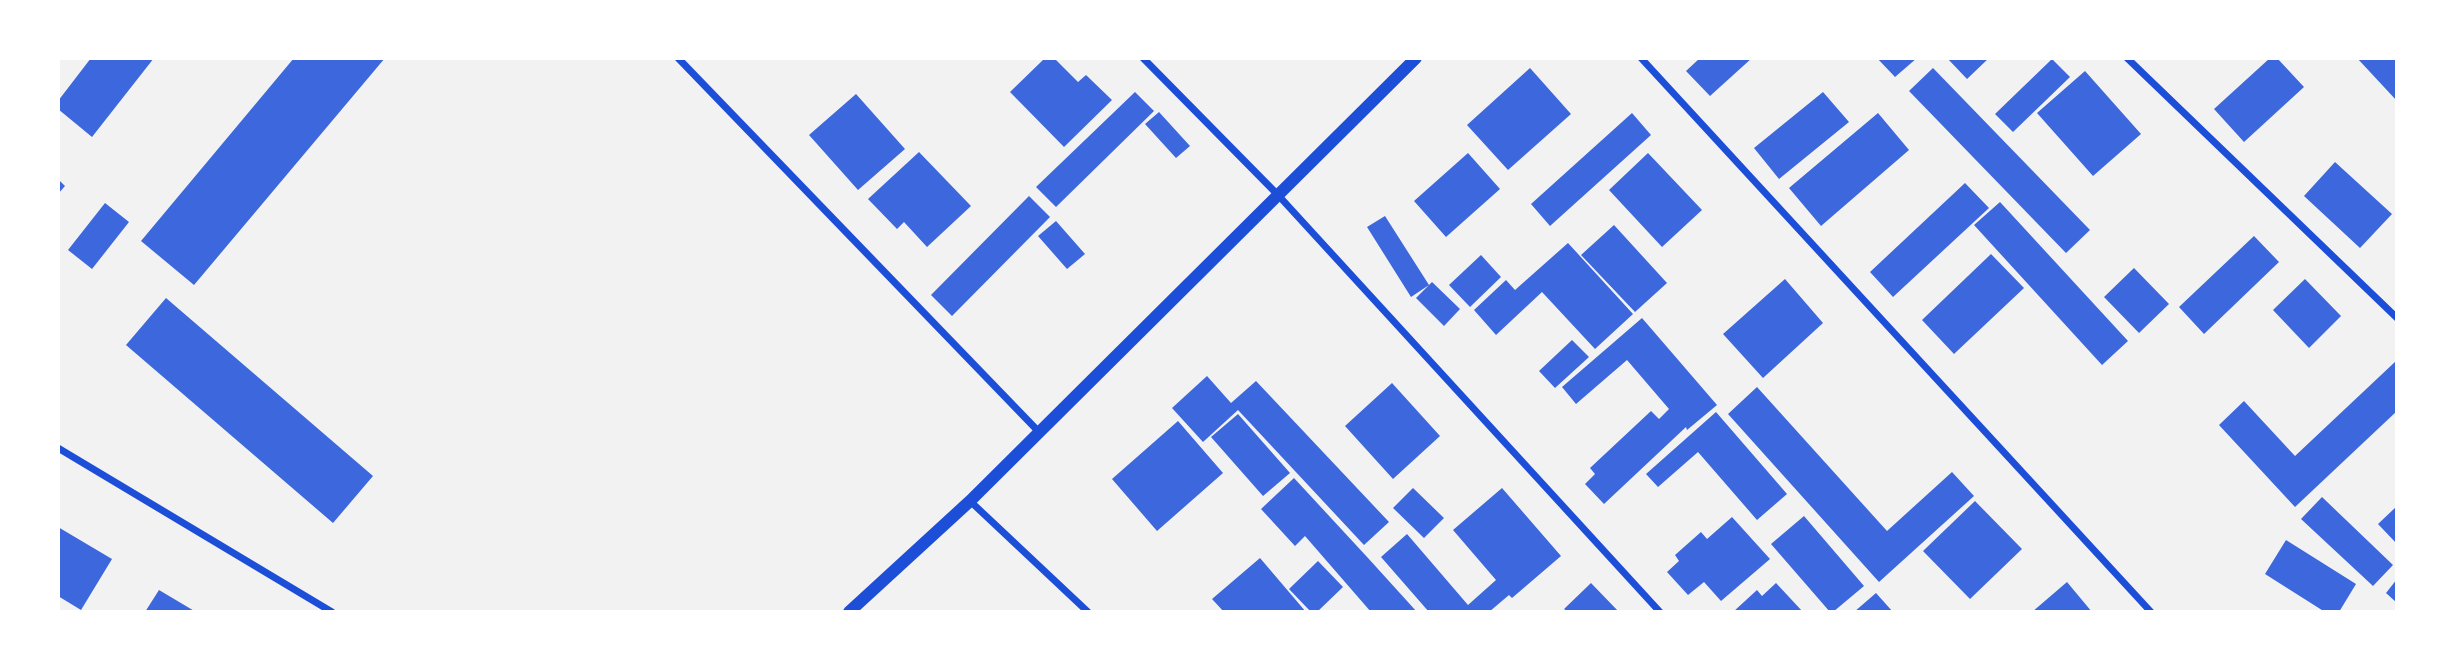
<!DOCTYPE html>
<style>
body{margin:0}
#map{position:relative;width:2455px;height:670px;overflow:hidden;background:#f2f2f2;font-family:"Crimson Pro",serif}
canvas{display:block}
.frame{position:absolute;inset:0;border:60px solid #fff;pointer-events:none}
</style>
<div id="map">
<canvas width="2455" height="670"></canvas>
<div class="frame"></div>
</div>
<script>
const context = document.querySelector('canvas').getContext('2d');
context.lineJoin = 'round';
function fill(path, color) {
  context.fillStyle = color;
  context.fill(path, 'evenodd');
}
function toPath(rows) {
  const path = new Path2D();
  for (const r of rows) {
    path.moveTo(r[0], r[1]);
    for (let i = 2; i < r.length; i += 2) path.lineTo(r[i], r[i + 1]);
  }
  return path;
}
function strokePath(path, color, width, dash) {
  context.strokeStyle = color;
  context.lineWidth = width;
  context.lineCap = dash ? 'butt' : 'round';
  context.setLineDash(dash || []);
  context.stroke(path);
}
const building = toPath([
 [91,58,154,58,92,137,58,109,58,101],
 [294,58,385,58,194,285,141,241],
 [1045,58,1054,58,1078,82,1086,75,1112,100,1064,147,1010,92],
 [1700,58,1752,58,1710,96,1686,71],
 [1877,58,1917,58,1895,77],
 [1947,58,1989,58,1967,79],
 [2270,58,2277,58,2304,87,2244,142,2214,109],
 [2357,58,2397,58,2397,101],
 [2052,59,2070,77,2013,132,1995,114],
 [1530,68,1571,114,1508,170,1467,125],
 [1933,68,2090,230,2066,253,1909,91],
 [2085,71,2141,134,2093,176,2037,113],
 [1135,92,1154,111,1056,207,1036,187],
 [1823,92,1849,122,1779,179,1754,148],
 [856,94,905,149,858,190,809,135],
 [1159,112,1190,146,1176,158,1145,124],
 [1632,113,1651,135,1550,226,1531,204],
 [1878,113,1909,150,1821,226,1789,188],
 [919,152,971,206,927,247,904,222,897,229,868,199],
 [1468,153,1500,189,1446,237,1414,201],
 [1648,153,1702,210,1662,247,1609,190],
 [2335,162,2392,214,2360,248,2304,196],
 [58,179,65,186,58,194],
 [1965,183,1989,208,1893,297,1870,272],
 [1029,196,1050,217,952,316,931,295],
 [2000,202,2128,341,2102,365,1974,225],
 [105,203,129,222,92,269,68,250],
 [1385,216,1429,285,1411,297,1367,227],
 [1056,221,1085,254,1067,269,1038,236],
 [1614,225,1667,283,1635,312,1581,255],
 [2254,236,2279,262,2204,334,2179,307],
 [1568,243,1633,314,1595,349,1542,292,1496,335,1474,310,1506,280,1515,290],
 [1991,254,2024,288,1954,354,1922,320],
 [1481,255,1501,277,1470,307,1449,285],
 [2134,268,2169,304,2139,333,2104,297],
 [1785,279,1823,323,1763,378,1723,334],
 [2305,279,2341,316,2309,348,2273,310],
 [1432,282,1460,309,1444,326,1416,298],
 [166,298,373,476,333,523,126,345],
 [1642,318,1717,405,1687,430,1686,427,1604,504,1585,484,1595,474,1590,468,1651,411,1659,419,1669,409,1627,360,1576,404,1562,387],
 [1572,340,1589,357,1555,388,1539,371],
 [2396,361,2397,411,2295,507,2219,425,2244,401,2295,456],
 [1207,376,1231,403,1256,381,1389,522,1364,545,1238,410,1203,442,1172,408],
 [1392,383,1440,436,1393,479,1345,426],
 [1757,387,1887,531,1952,472,1974,496,1879,582,1728,414],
 [1716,412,1787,494,1757,520,1698,452,1658,487,1646,474],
 [1238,414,1290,473,1263,496,1211,437],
 [1178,421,1223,473,1157,531,1112,479],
 [1294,478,1368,558,1417,612,1371,612,1305,536,1295,546,1261,509],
 [1413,488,1444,518,1424,538,1393,508],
 [1502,488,1561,556,1512,598,1509,595,1489,612,1429,612,1381,557,1407,534,1468,605,1496,580,1453,530],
 [2322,497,2393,565,2373,586,2301,519],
 [1975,501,2022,549,1970,599,1923,551],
 [2397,506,2397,544,2378,524],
 [1804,516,1864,586,1833,612,1830,612,1771,544],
 [1732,517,1770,559,1721,601,1704,582,1688,595,1667,572,1679,561,1675,555,1701,532,1707,539],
 [58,527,112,559,81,610,58,596],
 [2286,540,2356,584,2339,612,2325,612,2265,574],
 [1260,558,1306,612,1224,612,1212,599],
 [1318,561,1343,587,1317,612,1311,612,1289,589],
 [2397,579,2397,603,2386,593],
 [2067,582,2092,612,2032,612],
 [1591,583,1619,612,1568,612,1564,609],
 [1776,583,1803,612,1733,612,1757,590,1762,596],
 [159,590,196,612,145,612],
 [1876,593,1893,612,1854,612]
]);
const minor = toPath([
 [678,58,1039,432],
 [1143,58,1278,195,1660,612],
 [1641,58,2151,612],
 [2127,58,2397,318],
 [58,448,332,612],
 [970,501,1088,612]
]);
const tertiary = toPath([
 [849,612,970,501,1416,58]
]);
fill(building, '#3d67dc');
strokePath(minor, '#1d4ed8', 7);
strokePath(tertiary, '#1d4ed8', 12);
</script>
